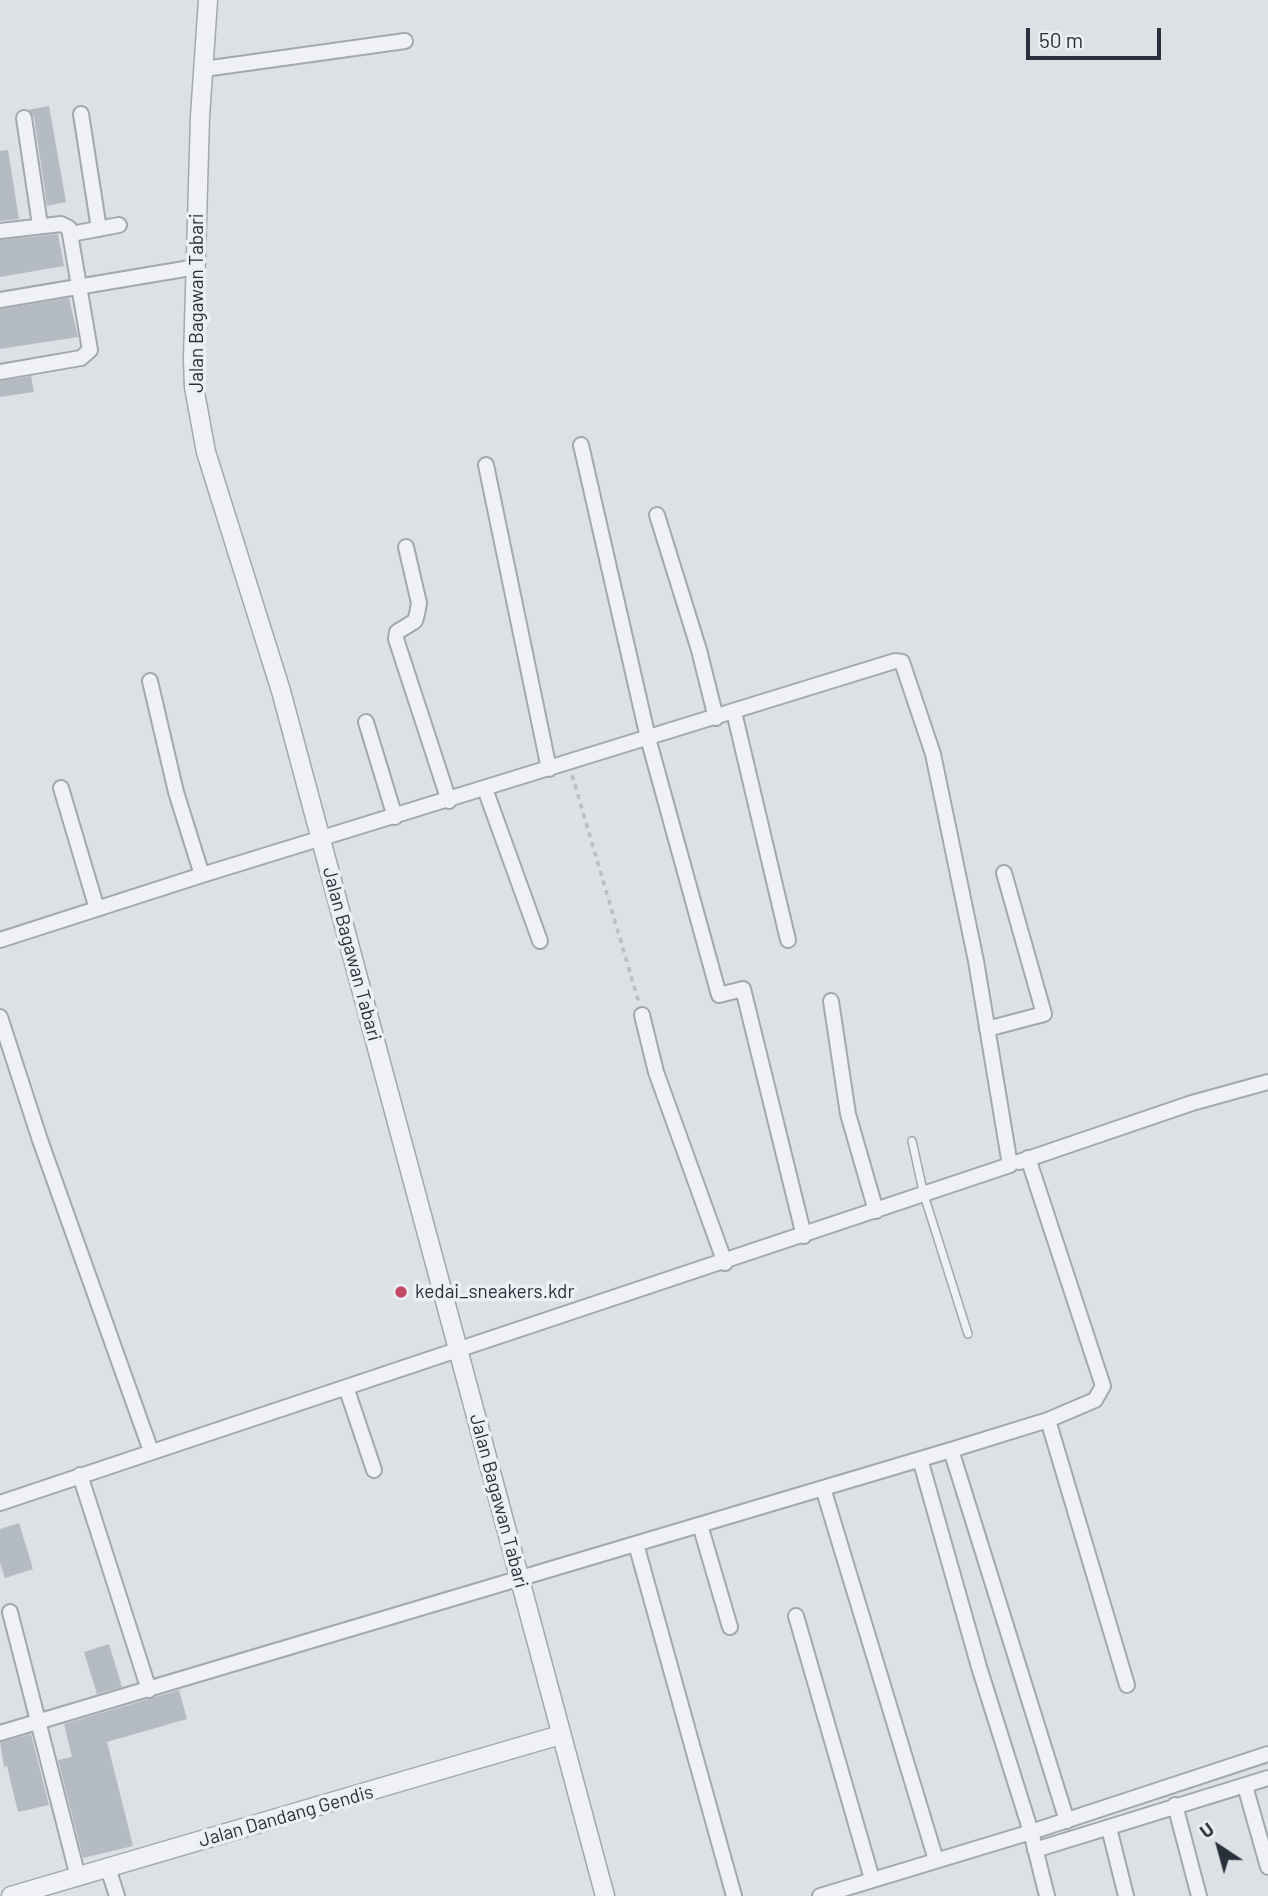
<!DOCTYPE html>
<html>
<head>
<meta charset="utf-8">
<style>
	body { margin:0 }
	#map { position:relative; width:1268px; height:1896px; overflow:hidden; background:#dde1e6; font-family:Barlow,sans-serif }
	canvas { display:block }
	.north { position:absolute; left:1184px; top:1812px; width:70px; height:70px; -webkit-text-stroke:5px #ecf0f3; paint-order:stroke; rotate:324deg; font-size:19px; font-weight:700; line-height:28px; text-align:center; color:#28303b }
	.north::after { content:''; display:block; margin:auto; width:24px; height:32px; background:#28303b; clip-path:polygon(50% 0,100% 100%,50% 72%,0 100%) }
	.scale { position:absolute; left:1026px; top:28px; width:135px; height:32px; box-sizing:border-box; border:4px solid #28303b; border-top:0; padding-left:9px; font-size:21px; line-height:24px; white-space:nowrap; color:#28303b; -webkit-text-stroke:5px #ecf0f3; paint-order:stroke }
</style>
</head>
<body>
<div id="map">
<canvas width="1268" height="1896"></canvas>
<div class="north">U</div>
<div class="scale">50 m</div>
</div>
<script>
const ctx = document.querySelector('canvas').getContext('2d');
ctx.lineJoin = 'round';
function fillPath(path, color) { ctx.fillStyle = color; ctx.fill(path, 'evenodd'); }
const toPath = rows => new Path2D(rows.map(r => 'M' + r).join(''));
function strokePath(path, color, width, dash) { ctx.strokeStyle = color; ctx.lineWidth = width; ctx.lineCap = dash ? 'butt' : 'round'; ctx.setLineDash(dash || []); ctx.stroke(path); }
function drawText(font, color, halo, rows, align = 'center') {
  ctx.font = font + ' Barlow,sans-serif'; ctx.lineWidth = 7; ctx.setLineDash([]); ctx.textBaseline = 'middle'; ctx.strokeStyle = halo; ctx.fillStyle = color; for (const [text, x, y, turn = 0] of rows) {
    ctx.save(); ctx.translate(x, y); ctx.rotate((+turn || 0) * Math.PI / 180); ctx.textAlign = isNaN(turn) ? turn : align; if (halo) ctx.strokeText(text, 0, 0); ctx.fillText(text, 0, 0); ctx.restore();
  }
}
fillPath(toPath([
	[49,106,66,202,47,206,34,117,28,110],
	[8,150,19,219,0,221,0,151],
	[58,234,64,266,0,277,0,240],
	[69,298,78,337,0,349,0,309],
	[31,376,34,392,0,397,0,381],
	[19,1523,33,1569,5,1578,0,1563,0,1529],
	[109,1644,122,1687,97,1694,84,1652],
	[179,1690,187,1719,107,1742,133,1846,83,1858,58,1760,72,1757,64,1724],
	[31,1734,49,1805,18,1812,7,1766,4,1767,0,1742]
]), '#b5bbc2');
const service = toPath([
	[912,1141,924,1195,968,1334]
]);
const minor = toPath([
	[204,69,405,41],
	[81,114,99,229],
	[24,118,40,225],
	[0,231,61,224,69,228,90,350,81,358,0,372],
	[71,234,119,225],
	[0,300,196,267],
	[581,445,648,738,719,995,743,989,804,1236],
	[486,465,549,769],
	[657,515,699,650,716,718],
	[406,547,419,603,417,614,415,621,397,632,396,639,449,801],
	[150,681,176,792,202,875],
	[734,712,788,940],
	[366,722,395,817],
	[61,788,97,909],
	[485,789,540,941],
	[0,940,202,875,895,661,902,662,933,754,976,961,1010,1165,0,1503],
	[831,1001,848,1114,876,1211],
	[642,1015,656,1072,725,1263],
	[0,1017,40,1140,151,1451],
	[987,1029,1044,1014,1004,873],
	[1019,1162,1192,1103,1268,1082],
	[346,1387,374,1470],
	[1048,1420,1127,1685],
	[951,1450,1067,1821],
	[920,1459,979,1667,1031,1832,1047,1896],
	[80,1475,149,1690],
	[823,1488,936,1860],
	[700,1525,730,1627],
	[636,1544,734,1896],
	[10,1612,78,1877],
	[796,1616,872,1879],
	[0,1733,951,1450,1048,1420,1095,1400,1103,1386,1028,1158],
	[1245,1786,1268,1867],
	[1175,1805,1199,1896],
	[1109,1828,1126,1896],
	[1035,1850,1268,1778],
	[108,1868,117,1896],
	[820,1896,1031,1832,1268,1754]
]);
const tertiary = toPath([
	[208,0,200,117,193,359,194,387,206,452,281,691,605,1896],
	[11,1896,560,1735]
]);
strokePath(service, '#a3a8af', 10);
strokePath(minor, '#a3a8af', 18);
strokePath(tertiary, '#a3a8af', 21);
strokePath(toPath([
	[572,775,639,1003]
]), '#bbbfc4', 3.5, [5, 5]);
strokePath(service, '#eff1f4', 7);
strokePath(minor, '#eff1f4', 14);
strokePath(tertiary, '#eff1f4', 18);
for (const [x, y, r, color] of [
	[401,1292,7,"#c34a66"]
]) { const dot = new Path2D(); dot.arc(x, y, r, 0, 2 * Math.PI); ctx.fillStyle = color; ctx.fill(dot); strokePath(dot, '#ecf0f3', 2.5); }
drawText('19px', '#28303b', '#ecf0f3', [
	["Jalan Bagawan Tabari",197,303,-90],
	["Jalan Bagawan Tabari",352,954,75],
	["Jalan Bagawan Tabari",499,1501,75],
	["Jalan Dandang Gendis",286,1816,-16]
]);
drawText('19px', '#28303b', '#ecf0f3', [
	["kedai_sneakers.kdr",415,1292]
], 'left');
</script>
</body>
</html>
